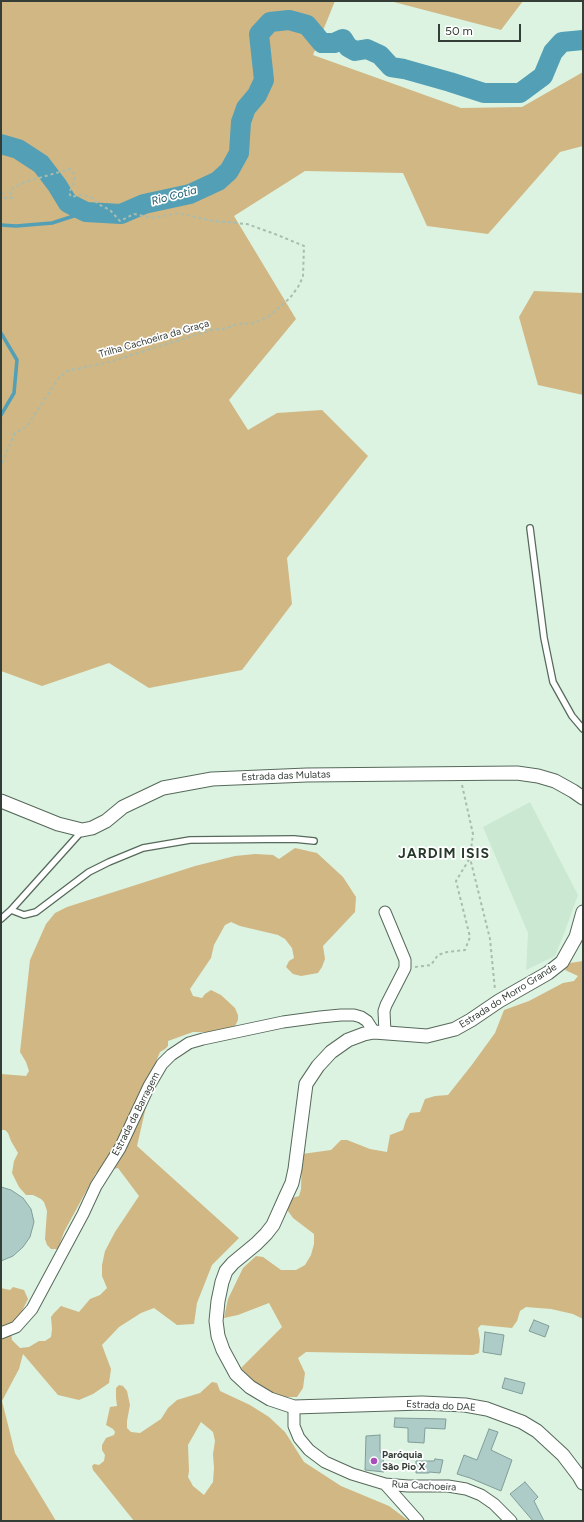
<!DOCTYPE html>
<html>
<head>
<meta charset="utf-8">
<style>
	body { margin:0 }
	#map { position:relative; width:584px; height:1522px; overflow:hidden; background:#dcf3e1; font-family:Figtree,sans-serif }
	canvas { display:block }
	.frame { position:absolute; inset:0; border:2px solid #343d36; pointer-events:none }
	.scale { position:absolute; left:438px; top:24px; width:83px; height:18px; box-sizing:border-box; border:2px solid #343d36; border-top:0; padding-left:5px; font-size:12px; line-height:14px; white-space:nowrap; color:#343d36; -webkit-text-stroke:3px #fff; paint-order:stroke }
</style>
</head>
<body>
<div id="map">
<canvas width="584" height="1522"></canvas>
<div class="frame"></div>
<div class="scale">50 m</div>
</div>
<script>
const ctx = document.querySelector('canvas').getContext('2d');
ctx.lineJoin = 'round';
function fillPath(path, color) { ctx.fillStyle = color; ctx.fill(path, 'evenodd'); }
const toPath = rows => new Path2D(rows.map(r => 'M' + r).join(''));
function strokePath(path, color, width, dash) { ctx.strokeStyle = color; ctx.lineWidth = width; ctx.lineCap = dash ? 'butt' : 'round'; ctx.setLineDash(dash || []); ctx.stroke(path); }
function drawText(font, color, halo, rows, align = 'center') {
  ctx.font = font + ' Figtree,sans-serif'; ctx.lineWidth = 3.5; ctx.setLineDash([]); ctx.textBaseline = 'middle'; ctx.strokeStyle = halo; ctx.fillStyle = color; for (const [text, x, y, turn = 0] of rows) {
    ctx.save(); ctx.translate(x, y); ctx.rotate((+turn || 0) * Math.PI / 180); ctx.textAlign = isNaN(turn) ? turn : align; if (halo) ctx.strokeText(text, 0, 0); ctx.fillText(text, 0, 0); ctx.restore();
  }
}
fillPath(toPath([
	[530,802,578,895,565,931,555,956,526,970,528,933,483,827]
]), '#cbe8d2');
fillPath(toPath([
	[1,1,335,1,313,55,461,108,522,107,583,72,583,146,560,152,488,234,427,226,403,173,305,171,234,216,296,319,229,400,248,430,277,413,322,410,368,456,287,558,292,604,242,670,149,688,109,663,42,686,1,671],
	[390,1,523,1,501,30],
	[534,291,583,293,583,395,538,385,519,317],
	[295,848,317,853,343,877,356,897,355,912,323,946,325,959,322,967,318,973,301,976,293,974,286,967,289,961,294,958,292,948,285,939,278,935,240,926,231,922,225,925,214,945,211,958,190,989,193,996,202,998,205,994,211,990,221,995,235,1008,238,1015,238,1020,234,1028,216,1032,193,1032,168,1041,168,1046,165,1049,160,1052,153,1069,153,1076,137,1146,239,1238,212,1265,197,1303,194,1324,177,1325,154,1308,141,1313,119,1327,102,1345,111,1369,109,1383,93,1394,79,1400,58,1395,23,1354,19,1369,2,1401,15,1453,56,1521,1,1521,1,1288,10,1290,13,1287,24,1290,28,1299,20,1315,10,1326,12,1340,20,1348,29,1347,39,1341,45,1341,51,1337,52,1329,51,1317,54,1313,61,1306,79,1312,90,1299,100,1295,107,1288,102,1276,102,1265,105,1251,115,1232,139,1196,118,1168,96,1173,64,1232,58,1249,51,1249,47,1245,45,1239,47,1211,44,1202,41,1199,33,1195,26,1195,19,1187,12,1173,14,1161,18,1153,11,1141,8,1133,5,1130,1,1130,1,1074,26,1076,29,1071,26,1062,20,1052,30,960,46,924,55,913,67,907,195,866,235,856,255,854,273,855,279,859],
	[583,961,583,1319,573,1314,551,1309,526,1307,520,1311,517,1321,512,1328,481,1325,478,1328,480,1341,479,1353,473,1355,306,1352,298,1358,305,1373,303,1388,297,1397,276,1397,258,1388,241,1368,282,1327,269,1303,238,1315,224,1318,228,1299,243,1268,256,1256,263,1257,281,1270,296,1270,305,1265,311,1255,314,1244,314,1234,293,1218,288,1211,287,1203,292,1198,299,1196,301,1189,302,1154,331,1150,341,1140,347,1140,370,1149,387,1152,390,1135,403,1130,406,1120,410,1113,420,1112,425,1099,435,1096,448,1095,471,1066,495,1033,504,1010,529,1001,563,983,574,981,578,976,565,970,570,963],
	[212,1382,217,1383,220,1391,250,1405,269,1417,285,1432,304,1462,341,1486,389,1506,409,1521,134,1521,93,1470,92,1466,94,1464,99,1465,104,1461,105,1455,102,1450,102,1445,106,1438,114,1435,115,1432,113,1429,106,1425,110,1407,117,1406,116,1398,116,1388,119,1385,123,1386,127,1391,130,1405,127,1421,127,1428,131,1432,140,1433,161,1419,168,1408,177,1400,200,1393],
	[201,1422,213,1432,215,1441,213,1454,214,1468,213,1482,204,1495,193,1486,188,1477,189,1471,188,1445]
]), '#d1b783');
strokePath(toPath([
	[1,225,16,226,52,223,86,212],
	[1,333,17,360,14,393,1,415]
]), '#529fb6', 3.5);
strokePath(toPath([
	[1,144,18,149,41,164,57,185,68,203,86,212,121,214,144,204,190,194,218,181,229,171,239,153,241,122,246,108,257,95,264,80,259,34,270,22,289,20,307,25,322,43,334,43,343,39,348,47,355,51,367,49,380,55,391,67,404,69,450,82,484,93,520,93,543,76,553,52,562,42,583,40]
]), '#529fb6', 20);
const building = toPath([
	[1,1187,11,1190,23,1198,31,1209,34,1222,30,1237,23,1247,13,1256,1,1261,1,1187],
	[534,1320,549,1326,545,1337,529,1331,534,1320],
	[485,1332,504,1335,501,1355,483,1352,485,1332],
	[505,1378,525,1383,522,1394,502,1388,505,1378],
	[395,1418,446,1419,445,1429,425,1428,424,1443,408,1442,408,1428,394,1427,395,1418],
	[489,1429,498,1432,491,1450,512,1460,501,1491,470,1478,457,1474,464,1455,477,1460,489,1429],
	[380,1435,380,1452,383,1452,384,1472,365,1470,366,1436,380,1435],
	[435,1459,443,1460,440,1473,429,1472,429,1473,416,1473,416,1461,434,1461,435,1459],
	[525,1482,538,1497,534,1501,544,1521,533,1521,510,1494,525,1482]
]);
fillPath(building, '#adccc7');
strokePath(building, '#809d99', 1);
const service = toPath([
	[530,528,544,638,553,682,572,716,583,729],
	[11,910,24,915,36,912,89,872,109,862,143,848,190,840,294,839,314,841],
	[1,919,11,910,82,831]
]);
const minor = toPath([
	[385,912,405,960,405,968,386,1005,384,1011,385,1033],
	[1,1333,16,1327,32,1309,83,1214,96,1186,120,1148,149,1086,162,1064,171,1055,189,1043,203,1039,283,1022,320,1017,341,1015,354,1015,361,1017,367,1021,374,1032],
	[294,1407,294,1426,299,1438,309,1450,325,1462,352,1474,385,1484,408,1486,448,1486,466,1489,481,1495,494,1504,511,1521],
	[385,1484,418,1521]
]);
const tertiary = toPath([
	[1,801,58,824,82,830,92,828,106,821,123,807,163,788,212,779,307,775,517,773,538,776,555,781,573,791,583,798],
	[583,912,576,937,562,962,548,973,499,1001,471,1020,455,1029,427,1036,374,1032,364,1034,348,1040,331,1052,318,1066,306,1084,295,1169,292,1183,286,1196,273,1225,266,1234,256,1244,233,1263,226,1271,222,1282,218,1301,216,1321,218,1336,223,1350,236,1374,250,1387,270,1399,294,1407,422,1403,465,1405,487,1409,522,1422,537,1431,563,1455,579,1476,583,1483]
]);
strokePath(service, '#56695a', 8);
strokePath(minor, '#56695a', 13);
strokePath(tertiary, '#56695a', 15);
strokePath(toPath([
	[1,192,5,198,12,198,10,190,25,182,70,169,75,175,73,186,69,192,71,197,82,195,91,197,98,204,110,210,120,221,134,214,154,218,178,213,213,221,247,224,275,234,304,246,303,277,298,287,290,298,269,316,255,323,238,324,223,329,211,330,113,361,67,371,58,379,26,427,15,433,1,465],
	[462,785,473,834,470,858,490,939,495,990],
	[415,967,431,965,438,955,447,952,465,950,470,937,456,881,470,858]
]), '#a9bcad', 2, [3, 3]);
strokePath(service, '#fff', 5.5);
strokePath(minor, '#fff', 11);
strokePath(tertiary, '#fff', 13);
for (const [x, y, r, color] of [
	[374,1461,4,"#a84db9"]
]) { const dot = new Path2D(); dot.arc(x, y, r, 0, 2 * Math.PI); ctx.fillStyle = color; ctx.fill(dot); strokePath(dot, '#fff', 1.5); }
drawText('10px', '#343d36', '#fff', [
	["Trilha Cachoeira da Graça",154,339,-16],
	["Estrada das Mulatas",286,776,-2],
	["Estrada do Morro Grande",508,996,-32],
	["Estrada da Barragem",136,1114,-63],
	["Estrada do DAE",441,1406,3],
	["Rua Cachoeira",424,1486,3]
]);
drawText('bold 10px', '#343d36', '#fff', [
	["Paróquia",382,1455],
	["São Pio X",382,1467]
], 'left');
drawText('italic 11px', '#155667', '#fff', [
	["Rio Cotia",174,196,-15]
]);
ctx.letterSpacing = '1px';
drawText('bold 14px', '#283a2c', '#fff', [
	["JARDIM ISIS",444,854]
]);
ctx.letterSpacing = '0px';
</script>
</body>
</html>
